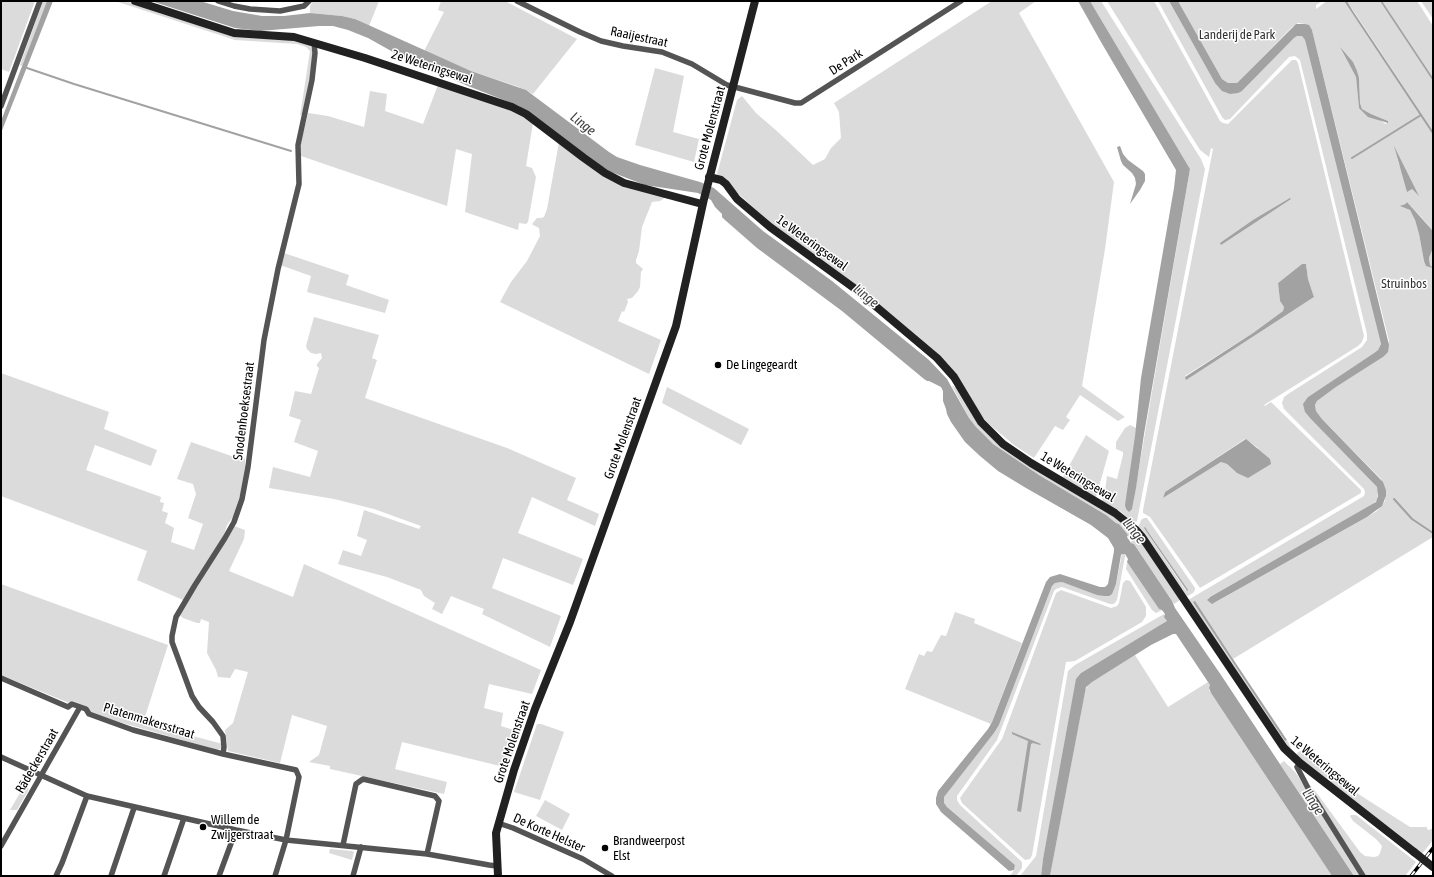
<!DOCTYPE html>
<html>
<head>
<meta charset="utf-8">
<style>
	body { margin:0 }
	#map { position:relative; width:1434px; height:877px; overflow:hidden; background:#fff; font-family:"Asap Condensed",sans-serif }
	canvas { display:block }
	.frame { position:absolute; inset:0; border:2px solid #000; pointer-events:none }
</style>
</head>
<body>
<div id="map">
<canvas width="1434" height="877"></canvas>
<div class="frame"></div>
</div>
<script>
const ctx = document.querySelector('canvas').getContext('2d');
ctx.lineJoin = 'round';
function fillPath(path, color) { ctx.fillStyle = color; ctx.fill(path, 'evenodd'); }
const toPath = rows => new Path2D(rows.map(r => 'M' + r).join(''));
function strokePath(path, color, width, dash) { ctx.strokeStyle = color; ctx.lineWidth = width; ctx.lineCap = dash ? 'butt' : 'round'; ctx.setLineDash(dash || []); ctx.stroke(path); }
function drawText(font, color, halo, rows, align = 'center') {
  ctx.font = font + ' "Asap Condensed",sans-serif'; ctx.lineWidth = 3; ctx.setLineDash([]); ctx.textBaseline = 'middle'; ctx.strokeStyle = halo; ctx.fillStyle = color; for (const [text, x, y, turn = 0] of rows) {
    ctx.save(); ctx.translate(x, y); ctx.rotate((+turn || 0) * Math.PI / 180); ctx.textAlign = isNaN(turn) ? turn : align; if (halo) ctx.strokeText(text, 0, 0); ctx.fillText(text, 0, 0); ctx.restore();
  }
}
fillPath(toPath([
	[1,1,35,1,9,72,1,69],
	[43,1,47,1,22,66,20,65],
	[115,1,126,1,185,20,283,38,310,46,313,51,311,74,302,114,300,116,310,51,306,47,297,44,235,40],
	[313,1,379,1,369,26,355,19,342,16,310,13,310,6],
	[441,1,505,1,577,39,533,94,519,87,471,71,424,51,444,12,438,10],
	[992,1,1036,1,1019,13,1114,182,1105,249,1082,386,1125,417,1118,421,1080,395,1066,417,1070,420,1063,430,1055,426,1034,458,1014,445,989,424,977,411,948,364,779,231,717,174,737,100,742,96,756,113,778,132,813,165,825,159,831,148,841,138,839,112,834,103],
	[1090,1,1101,1,1201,159,1205,169,1137,521,1134,524,1120,511,1102,501,1105,491,1107,476,1117,479,1123,455,1123,452,1116,449,1116,442,1125,428,1130,425,1136,428,1132,509,1190,169],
	[1107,1,1154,1,1220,121,1223,123,1228,124,1292,60,1296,60,1298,63,1364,336,1362,342,1358,346,1264,405,1265,406,1271,402,1361,490,1361,493,1200,588,1150,517,1143,513,1143,510,1213,149,1211,148,1209,157,1200,150],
	[1302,264,1306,264,1308,279,1314,297,1186,379,1185,376,1253,333,1283,311,1284,307,1280,301,1278,283],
	[1245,439,1258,448,1237,473,1227,464,1221,462,1163,498,1165,492],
	[1158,1,1169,1,1215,83,1242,91,1294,38,1297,36,1302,36,1305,40,1381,344,1378,350,1374,353,1308,397,1305,412,1377,487,1378,491,1377,500,1372,505,1208,598,1214,603,1367,517,1377,511,1385,501,1386,490,1381,479,1322,419,1316,411,1315,405,1317,401,1336,387,1383,357,1389,341,1312,30,1305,24,1298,23,1292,27,1237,83,1228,83,1222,79,1178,1,1322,1,1316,5,1316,9,1327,1,1344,1,1433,135,1433,231,1422,218,1407,202,1401,206,1410,210,1415,220,1419,234,1424,261,1432,267,1430,265,1429,258,1433,248,1433,537,1233,659,1195,601,1285,741,1287,740,1291,748,1287,747,1188,600,1364,496,1365,492,1364,489,1284,409,1282,403,1284,397,1288,394,1362,347,1367,340,1367,334,1300,60,1295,56,1289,57,1230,119,1225,120,1222,117],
	[1341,49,1359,78,1360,103,1362,109,1371,114,1388,121,1386,124,1359,108,1356,77],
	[1395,149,1418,195,1412,189,1399,165],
	[1347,1,1417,1,1433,26,1433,131],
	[1421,1,1433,1,1433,19],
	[655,68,684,76,673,132,699,139,694,162,635,145],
	[438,85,502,106,520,114,533,123,526,166,532,168,536,177,528,222,526,224,519,223,518,230,465,212,472,154,456,149,447,206,301,156,301,143,308,113,328,116,364,127,370,91,387,94,385,111,423,124],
	[559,142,602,174,666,197,660,201,652,202,642,227,639,251,636,260,636,263,643,269,641,272,640,287,638,291,632,298,627,299,628,302,624,312,622,311,618,321,661,340,649,374,500,302,511,282,527,261,540,236,539,228,535,226,532,224,537,218,541,218,544,217,547,209],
	[284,253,349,275,346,285,389,300,385,313,307,292,311,276,280,265],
	[314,317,379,335,372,358,377,360,365,398,507,448,576,478,567,500,599,514,595,526,532,497,518,533,583,559,573,585,503,558,492,588,561,616,550,647,482,614,484,609,451,596,442,614,432,609,435,603,424,596,421,590,387,577,338,564,343,550,361,556,367,540,357,536,364,510,419,529,421,526,374,509,334,499,269,488,273,467,310,477,318,451,294,442,301,420,289,416,295,391,311,394,319,368,317,366,317,364,322,358,321,353,316,354,311,353,307,349,306,346],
	[1,373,109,412,104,429,157,450,151,466,95,445,86,470,161,497,160,502,164,503,162,511,168,513,165,523,174,528,171,542,194,550,203,524,188,518,196,494,193,484,177,479,191,442,240,459,243,460,245,458,245,469,241,492,233,517,227,525,223,538,183,600,137,580,147,551,1,496],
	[952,386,953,386,958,389,984,430,1102,508,1131,529,1128,539,1128,535,1119,524,1116,523,1106,515,1039,475,993,444,982,435,969,418],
	[667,387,749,429,741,445,662,403],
	[1086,435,1109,451,1096,497,1063,477],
	[1144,518,1147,518,1195,588,1195,590,1193,593,1186,597,1138,528,1141,520],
	[1144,528,1145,528,1149,532,1187,590,1186,591],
	[234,526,245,530,244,539,229,571,293,597,304,564,541,670,532,694,489,684,484,708,503,713,501,726,520,732,508,768,402,742,395,769,447,782,444,794,330,769,330,766,309,762,319,755,327,726,292,715,280,763,228,751,225,730,233,723,248,672,235,669,230,678,218,677,216,670,207,653,209,622,201,619,200,623,197,623,183,618,180,615],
	[1135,533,1180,600,1174,604,1134,544,1131,543,1132,535],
	[1122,554,1125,554,1125,556,1117,600,1114,604,1110,604,1062,587,1056,589,1054,591,997,740,957,796,957,800,960,805,1022,862,1022,868,1016,876,1010,876,1014,870,1015,865,947,807,944,804,943,799,945,795,994,733,999,725,1052,586,1055,583,1062,582,1104,596,1114,588,1116,584],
	[1127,562,1159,609,1162,610,1156,613,1152,610,1126,569],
	[1126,580,1130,581,1146,607,1146,616,1142,622,1075,661,1066,662,1032,855,1030,859,1025,860,962,803,960,798,1002,739,1056,593,1061,590,1111,608,1117,606,1119,603,1123,583],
	[1,584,168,645,143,723,223,744,222,748,217,750,116,721,90,712,88,707,73,701,69,703,1,675],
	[955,612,975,619,974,623,1022,643,991,724,905,689,919,654,924,656,927,651,932,652,941,635,946,636],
	[1164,614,1167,621,1165,623,1081,673,1043,859,1041,876,1020,876,1036,856,1068,671,1075,665],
	[1135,655,1168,707,1208,682,1210,685,1209,690,1211,693,1332,876,1050,876,1085,691,1088,684],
	[537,724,541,724,564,732,540,800,514,792],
	[1300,751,1305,752,1318,766,1338,781,1410,827,1427,827,1427,829,1429,830,1433,828,1433,840,1422,854,1297,756,1297,753],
	[1284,761,1295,772,1316,803,1360,876,1354,876,1280,764],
	[1309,785,1316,792,1360,852,1365,856,1374,857,1378,856,1380,853,1382,846,1376,839,1353,821,1350,816,1351,815,1356,815,1416,862,1405,876,1365,876],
	[24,786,29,789,17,810,10,810],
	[545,800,570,814,562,830,536,816],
	[330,849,352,851,354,852,352,860,329,853]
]), '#dbdbdb');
fillPath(toPath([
	[47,1,53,1,1,133,1,121],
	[151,1,200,1,233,11,262,16,284,16,310,13,342,16,355,19,471,71,526,90,609,152,617,157,640,165,700,182,714,188,763,231,832,281,929,360,947,379,969,418,976,427,993,444,1039,475,1106,515,1116,523,1119,524,1128,535,1127,537,1131,543,1134,544,1172,601,1175,608,1221,675,1354,876,1332,876,1211,693,1209,688,1210,685,1176,634,1173,634,1151,645,1092,682,1086,687,1050,876,1041,876,1043,859,1076,679,1081,673,1167,621,1164,617,1165,614,1162,610,1159,609,1127,562,1128,559,1125,554,1122,554,1121,555,1116,584,1112,594,1109,596,1104,596,1097,595,1062,582,1055,583,1052,586,999,725,994,733,944,797,944,803,947,807,1015,865,1014,870,1009,871,941,812,936,804,936,798,938,791,988,729,992,722,1046,582,1050,577,1060,574,1100,587,1105,587,1108,584,1114,551,1114,548,1108,538,1091,525,1026,488,998,471,980,456,965,442,951,422,947,414,946,409,943,401,943,391,941,387,929,381,927,381,924,379,842,311,757,248,725,220,722,217,722,214,715,207,711,200,698,193,645,185,611,172,598,164,519,106,468,86,402,57,368,38,348,30,333,26,319,26,260,31,235,28],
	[1078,1,1090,1,1190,169,1144,434,1136,488,1132,509,1129,512,1126,509,1125,505,1135,436,1141,378,1174,188,1176,170,1101,42],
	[1169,1,1178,1,1222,79,1228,83,1237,83,1296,24,1305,24,1309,25,1312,30,1389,345,1388,352,1383,357,1336,387,1317,401,1315,405,1316,411,1322,419,1383,482,1386,490,1386,496,1382,506,1367,517,1212,604,1207,600,1210,597,1376,502,1378,496,1377,487,1311,419,1305,412,1303,404,1308,397,1374,353,1378,350,1381,344,1305,40,1302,36,1297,36,1294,38,1242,91,1238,93,1230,94,1222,91,1215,83],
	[1344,1,1347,1,1353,11,1433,131,1433,135],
	[1380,1,1382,1,1433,78,1433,81],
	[1340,47,1353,62,1357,71,1359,78,1360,103,1362,109,1371,114,1388,121,1388,123,1368,117,1359,108,1356,77],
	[1120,146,1123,154,1128,160,1143,171,1145,174,1145,181,1140,190,1130,204,1136,184,1135,178,1132,173,1123,165,1121,161,1117,147],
	[1394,146,1419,196,1412,189,1407,192],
	[1290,198,1291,199,1221,245,1220,243,1253,220],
	[1407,202,1433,231,1433,248,1429,258,1430,265,1433,268,1426,266,1424,261,1419,234,1415,220,1410,210,1400,206,1405,204],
	[1302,264,1306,264,1308,279,1314,297,1186,380,1185,377,1253,333,1283,311,1284,307,1280,301,1278,283],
	[1246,439,1270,459,1271,464,1248,478,1237,473,1227,464,1221,462,1163,498,1165,492],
	[1145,527,1188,590,1187,591,1144,528],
	[1195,601,1233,659,1287,740,1285,741,1193,602],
	[1012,732,1041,744,1040,745,1033,743,1031,744,1021,812,1017,811,1028,741,1012,734]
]), '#a2a2a2');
strokePath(toPath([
	[27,68,74,84,291,151],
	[1352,158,1421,115],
	[1394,499,1412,519,1433,533]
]), '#a2a2a2', 2);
strokePath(toPath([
	[218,1,234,6,250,9,280,11,304,6,309,1],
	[517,1,580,32,601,41,623,46,662,52,692,64,727,85,795,103,801,103,961,1],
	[1,106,40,1],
	[1,678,68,707,72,704,86,709,89,714,133,730,223,754,296,770,299,777,286,840,275,876],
	[223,754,224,747,223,736,213,722,199,707,192,696,172,642,172,636,176,617,195,585,225,538,234,522,242,499,248,467,264,340,278,269,299,184,298,145,312,80,315,53,314,43],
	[1,757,87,796,236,830,286,840,427,854,489,865,497,866],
	[1300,763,1297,767,1308,788,1363,876],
	[498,823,513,828,583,859,612,876],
	[343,845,356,784,363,779,435,796,439,801,427,854],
	[1,846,80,707],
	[56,876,62,863,87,796],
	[111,876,134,808],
	[164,876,184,818],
	[219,876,236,830],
	[353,876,361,847]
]), '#545454', 5.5);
strokePath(toPath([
	[135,1,234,33,294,37,365,58,512,107,526,114,584,158,605,173,624,183,702,204],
	[709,177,721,180,726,184,737,199,770,227,854,288,937,358,954,377,981,422,1003,444,1031,463,1115,513,1135,529,1142,537,1284,748,1300,763,1414,852],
	[498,876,496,833,514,770,535,709,570,622,676,326,704,199,755,1]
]), '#212121', 8);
const rail = toPath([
	[1411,876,1433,848]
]);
strokePath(rail, '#000', 3.5);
strokePath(rail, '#fff', 2, [6]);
strokePath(toPath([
	[1414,852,1433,867]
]), '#212121', 8);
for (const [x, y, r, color] of [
	[718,365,4,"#000"],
	[203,827,4,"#000"],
	[605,848,4,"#000"]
]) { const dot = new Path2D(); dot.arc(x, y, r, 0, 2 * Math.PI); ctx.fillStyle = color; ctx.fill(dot); strokePath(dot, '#fff', 1.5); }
drawText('13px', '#323232', '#fff', [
	["Landerij de Park",1237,35],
	["Struinbos",1404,284]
]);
drawText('13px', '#000', '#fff', [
	["Raaijestraat",639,37,12],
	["De Park",846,62,-33],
	["2e Weteringsewal",432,67,18],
	["Grote Molenstraat",710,128,-75],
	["1e Weteringsewal",812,243,36],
	["Snodenhoeksestraat",244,411,-83],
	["Grote Molenstraat",623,438,-70],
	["1e Weteringsewal",1078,477,31],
	["Platenmakersstraat",149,721,17],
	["Grote Molenstraat",512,742,-71],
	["Rädeckerstraat",37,761,-60],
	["1e Weteringsewal",1325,766,40],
	["De Korte Helster",549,833,24]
]);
drawText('13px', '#000', '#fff', [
	["De Lingegeardt",726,365],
	["Willem de",211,820],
	["Zwijgerstraat",211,835],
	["Brandweerpost",613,841],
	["Elst",613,856]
], 'left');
drawText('italic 14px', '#434343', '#fff', [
	["Linge",583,124,38],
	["Linge",866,296,39],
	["Linge",1134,531,52],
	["Linge",1313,802,57]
]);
</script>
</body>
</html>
